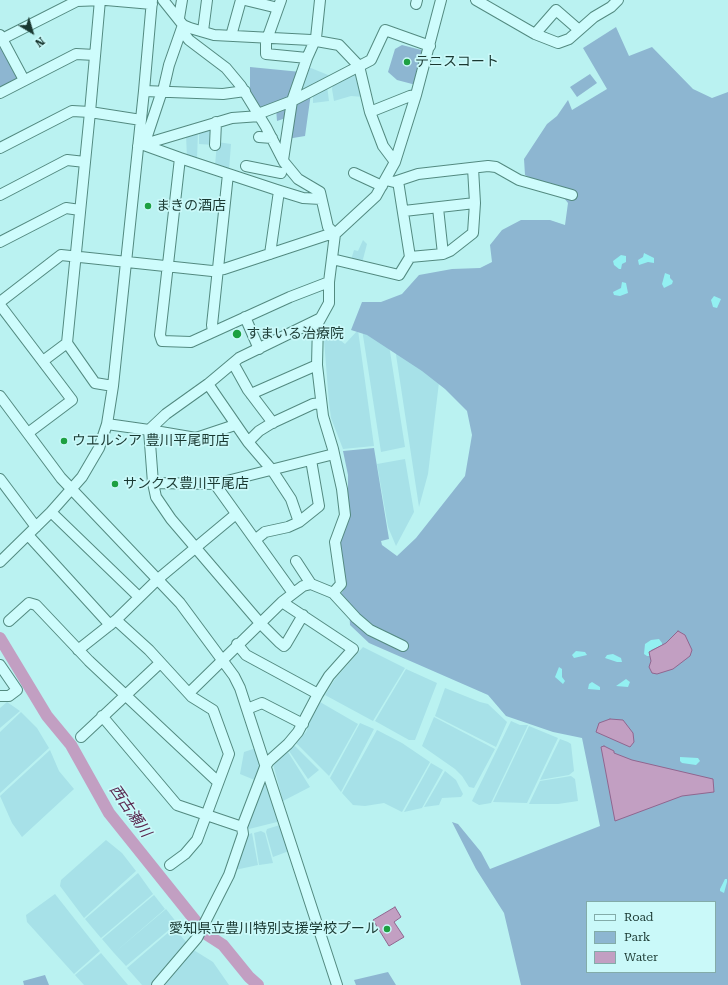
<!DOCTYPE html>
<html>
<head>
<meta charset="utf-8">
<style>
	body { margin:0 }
	#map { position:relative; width:728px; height:985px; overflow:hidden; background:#baf2f1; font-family:"Roboto Serif",serif }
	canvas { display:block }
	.legend { position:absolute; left:586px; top:901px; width:130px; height:72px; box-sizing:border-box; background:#caf9f9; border:1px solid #83aca9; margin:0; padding:5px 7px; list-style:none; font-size:12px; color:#193831 }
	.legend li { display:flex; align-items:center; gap:8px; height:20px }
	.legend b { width:20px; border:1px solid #83aca9 }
	.north { position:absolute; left:12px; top:12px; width:40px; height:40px; -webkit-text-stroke:3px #caf9f9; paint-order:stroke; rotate:142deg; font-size:11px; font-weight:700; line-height:16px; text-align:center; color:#193831 }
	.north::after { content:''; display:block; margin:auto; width:14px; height:18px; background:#193831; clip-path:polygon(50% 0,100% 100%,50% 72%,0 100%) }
</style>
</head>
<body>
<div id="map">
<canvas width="728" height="985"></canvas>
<ul class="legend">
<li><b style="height:5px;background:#cefcfc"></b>Road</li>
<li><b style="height:11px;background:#8db6d1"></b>Park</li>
<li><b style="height:11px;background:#c29fc2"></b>Water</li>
</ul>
<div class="north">N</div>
</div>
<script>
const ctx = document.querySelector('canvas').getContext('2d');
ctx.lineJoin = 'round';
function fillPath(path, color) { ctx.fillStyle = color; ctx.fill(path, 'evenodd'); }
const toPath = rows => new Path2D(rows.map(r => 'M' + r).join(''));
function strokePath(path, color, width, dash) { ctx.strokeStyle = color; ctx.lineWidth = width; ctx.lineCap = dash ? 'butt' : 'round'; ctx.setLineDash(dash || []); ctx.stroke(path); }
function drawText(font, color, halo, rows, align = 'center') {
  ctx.font = font + ' "Roboto Serif","Noto Sans JP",serif'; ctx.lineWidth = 3.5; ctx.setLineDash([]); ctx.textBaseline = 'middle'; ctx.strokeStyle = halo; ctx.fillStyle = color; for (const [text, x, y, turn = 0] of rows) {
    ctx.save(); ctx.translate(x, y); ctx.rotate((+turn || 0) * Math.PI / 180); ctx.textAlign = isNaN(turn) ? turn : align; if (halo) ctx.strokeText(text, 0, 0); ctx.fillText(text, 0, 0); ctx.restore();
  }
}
fillPath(toPath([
	[306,66,333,77,294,98],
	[356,73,364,97,351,96,334,101,332,89,333,84],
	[327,86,329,101,313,103,313,92],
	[215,126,214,145,199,144,199,130],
	[198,130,197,160,187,158,186,135],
	[217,142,231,144,229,170,215,166],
	[363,240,367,244,362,263,351,260,354,250,358,251],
	[323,327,345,344,358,330,374,446,343,449,331,418,329,403],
	[362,329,389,345,405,447,381,452],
	[395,348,440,374,428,474,419,507],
	[405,459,414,512,396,546,388,527,377,464],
	[363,647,405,668,373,721,325,695,335,679],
	[406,669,437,683,415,740,409,740,375,721],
	[445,688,480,702,488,704,507,722,496,747,435,716],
	[7,702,20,711,0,728,0,708],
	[320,702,358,724,329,776,296,743,306,732,315,709],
	[21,712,37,728,49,748,0,793,0,732],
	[434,717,495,749,474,788,469,787,462,776,455,769,422,746],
	[511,721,520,725,528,725,491,803,479,805,472,801],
	[360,723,374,729,341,792,330,778],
	[529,726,558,738,527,803,493,802],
	[377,730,402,743,430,762,402,812,384,803,365,806,353,805,342,793],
	[560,739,568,742,571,744,574,771,569,775,540,780],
	[294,745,319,770,308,779,289,751],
	[256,748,262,764,257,781,240,774,244,752],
	[50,750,59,771,74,789,22,837,12,823,0,796],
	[288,752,310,787,283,801,273,764],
	[431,763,443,770,422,808,404,812],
	[445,771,456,780,463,794,461,797,442,798,439,805,424,807],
	[571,776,575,779,578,801,558,804,529,804,540,781],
	[265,781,267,781,279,818,277,822,249,829,247,827],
	[280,825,289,851,273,857,266,832,267,829],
	[261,831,265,833,273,863,259,865,254,833],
	[252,833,258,865,235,870,245,836],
	[106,840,122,853,136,871,84,918,60,886,61,880],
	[138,873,153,894,101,938,85,919],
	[55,894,100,951,74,974,27,922,26,915],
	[154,895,165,909,114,953,102,939],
	[166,909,177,923,126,966,114,953],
	[177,925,181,936,187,943,154,985,142,985,127,968],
	[192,949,213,962,229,985,165,985],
	[101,953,128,985,84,985,75,975]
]), '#a7e1e8');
fillPath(toPath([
	[616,27,629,56,652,47,693,89,712,98,728,92,728,985,521,985,504,913,476,869,452,822,458,824,481,852,490,869,600,826,582,738,553,732,506,716,488,695,369,643,350,625,349,605,341,594,346,586,338,544,348,520,348,475,343,451,374,448,389,539,381,541,382,545,397,556,416,538,465,476,472,435,467,411,445,389,422,371,367,335,351,330,362,302,381,302,402,294,419,275,452,269,480,268,492,262,490,245,502,230,521,220,550,220,565,225,568,203,560,193,525,175,524,159,547,124,557,116,568,100,572,110,607,89,583,48],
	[587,902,715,902,715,972,587,972],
	[0,45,19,81,0,94],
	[402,45,425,51,416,85,397,80,388,72,395,49],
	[250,67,301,72,291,99,260,111,250,96],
	[590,74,597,83,577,97,570,87],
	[311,93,305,136,287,139,294,101],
	[291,103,289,117,277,121,276,108],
	[388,972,396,985,356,985,354,980],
	[45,975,49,985,24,985,23,981]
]), '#8db6d1');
fillPath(toPath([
	[644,253,654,258,654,263,648,262,639,265,638,260,643,257],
	[621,255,626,256,626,262,622,264,621,269,619,269,614,265,613,261],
	[665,273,670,275,670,278,673,281,672,284,664,288,662,284],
	[622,282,626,283,628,293,620,296,614,295,613,292,621,288],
	[714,296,721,299,717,308,713,307,711,300],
	[659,639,662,643,662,645,651,650,650,656,647,656,644,654,645,644,651,640],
	[576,651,585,652,587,655,574,658,572,655],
	[613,654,621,658,622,662,617,662,605,658,607,655],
	[559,667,562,669,562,677,565,681,563,684,555,677],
	[626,679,630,682,628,687,616,686],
	[592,682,600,687,600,690,588,689,589,684],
	[680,757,698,758,700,761,696,765,682,763,680,761],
	[725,879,727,879,727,882,724,893,720,891,720,889]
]), '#93f0f2');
const water = toPath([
	[678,631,685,635,692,650,690,656,673,669,657,674,652,673,649,667,651,661,649,652,666,643,678,631],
	[610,719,623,720,633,733,634,742,630,747,596,732,599,723,610,719],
	[604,746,614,751,614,753,632,760,713,779,714,792,682,796,615,821,601,747,604,746],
	[395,907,401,917,394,922,404,937,389,946,373,920,395,907]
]);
fillPath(water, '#c29fc2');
strokePath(water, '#90668f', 1);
strokePath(toPath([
	[0,638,47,716,71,745,109,813,206,934,223,945,249,977,258,985]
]), '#c29fc2', 12);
const minor = toPath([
	[100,0,90,112,141,120],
	[106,0,152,4],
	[163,0,183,25,190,28,214,35,311,40,339,45,359,66,370,112,410,96,416,95],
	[245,0,278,8],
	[281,0,266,42,266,54,307,58,316,38,320,0],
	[476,0,535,34,558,43,569,39,594,17,611,7,618,0],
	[416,4,417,0],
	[179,18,182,0],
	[182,31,189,40,226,68,241,86,266,127,284,162,298,179,320,192,328,227,335,234],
	[203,31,207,0],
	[535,34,556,10,579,30],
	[0,35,24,80],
	[231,36,241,0],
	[2,39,77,1,104,0],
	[144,91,223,94,245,91],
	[162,91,144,145,180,158],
	[163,91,169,65,183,25],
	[0,93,76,54,95,55],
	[370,112,383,146,395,162],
	[258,114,292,101,371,60,385,30,430,46],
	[259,137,272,138],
	[215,145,216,122],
	[138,146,232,118,260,116],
	[0,148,72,111,90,112,67,343,95,383,113,386],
	[283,160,292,101,307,58],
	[246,166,281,173],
	[354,173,382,186],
	[386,180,394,182,418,174,488,166,496,167,519,180,572,195],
	[398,181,410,257],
	[0,195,67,160,85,162],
	[321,199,303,198,277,190,180,158,160,335,162,341,191,342,290,297,329,282],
	[438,208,443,254],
	[404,211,475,203],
	[0,242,66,208,80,210],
	[270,254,279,191],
	[332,259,399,275,410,257,443,254,450,251,473,233,475,203,473,168],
	[0,302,61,255,212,271,224,269,327,235,335,234,376,196,395,162,416,95,441,0],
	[0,305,72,400,28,433],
	[245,317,259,349],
	[213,332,212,325,228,174],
	[43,361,67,343],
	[233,363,248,390,273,423],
	[208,384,248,442,272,470,291,499,299,522],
	[251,394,317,365],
	[0,396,61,478,180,603,234,676,240,688,337,985],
	[107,424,149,430,166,414,208,384,239,358,319,319],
	[235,425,196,438,149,430,153,483,156,497,171,519,260,623,279,642,284,646,286,644,303,615],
	[248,442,259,431,272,423,313,404,321,403],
	[0,479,36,527],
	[153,483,215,484,334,454],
	[215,484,293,593],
	[51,512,139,597],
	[28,535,110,625],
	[255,540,265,532,288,527,299,522,319,506,311,460],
	[296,561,311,584],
	[0,562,51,512,82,477,99,448,107,424,113,386,144,91,152,0],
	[333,593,341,584,335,542,345,515,342,489,333,449,323,416,317,365,318,323,329,303,329,282,335,234],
	[282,602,353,649,329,676,318,694],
	[116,620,149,650,192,697,213,710,229,754,197,840,185,854,170,865],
	[9,621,29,603,36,605,89,661,218,782],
	[78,650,116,620,158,579,236,514],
	[0,665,17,690,9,696,0,696],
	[189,693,282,602,303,586,311,584,333,593,356,618,370,630,403,646],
	[247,709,262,703,303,724],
	[102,716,177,805,242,827],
	[81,737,160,663],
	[157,985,197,938,229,875,243,834,242,827,265,767,269,761,288,744,298,732,318,694,246,655,237,644]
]);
strokePath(minor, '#538a80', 12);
strokePath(minor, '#cefcfc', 10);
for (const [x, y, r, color] of [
	[407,62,4,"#1da041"],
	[148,206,4,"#1da041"],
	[237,334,5,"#1da041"],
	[64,441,4,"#1da041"],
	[115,484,4,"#1da041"],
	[387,929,4,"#1da041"]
]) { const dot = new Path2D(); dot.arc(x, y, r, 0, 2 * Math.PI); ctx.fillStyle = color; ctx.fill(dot); strokePath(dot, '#caf9f9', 1.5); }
drawText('14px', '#193831', '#caf9f9', [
	["テニスコート",415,62],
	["まきの酒店",156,206],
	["すまいる治療院",246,334],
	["ウエルシア 豊川平尾町店",72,441],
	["サンクス豊川平尾店",123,484],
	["愛知県立豊川特別支援学校プール",379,929,"right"]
], 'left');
drawText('italic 15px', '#59274e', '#caf9f9', [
	["西古瀬川",130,811,55]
]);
</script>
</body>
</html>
